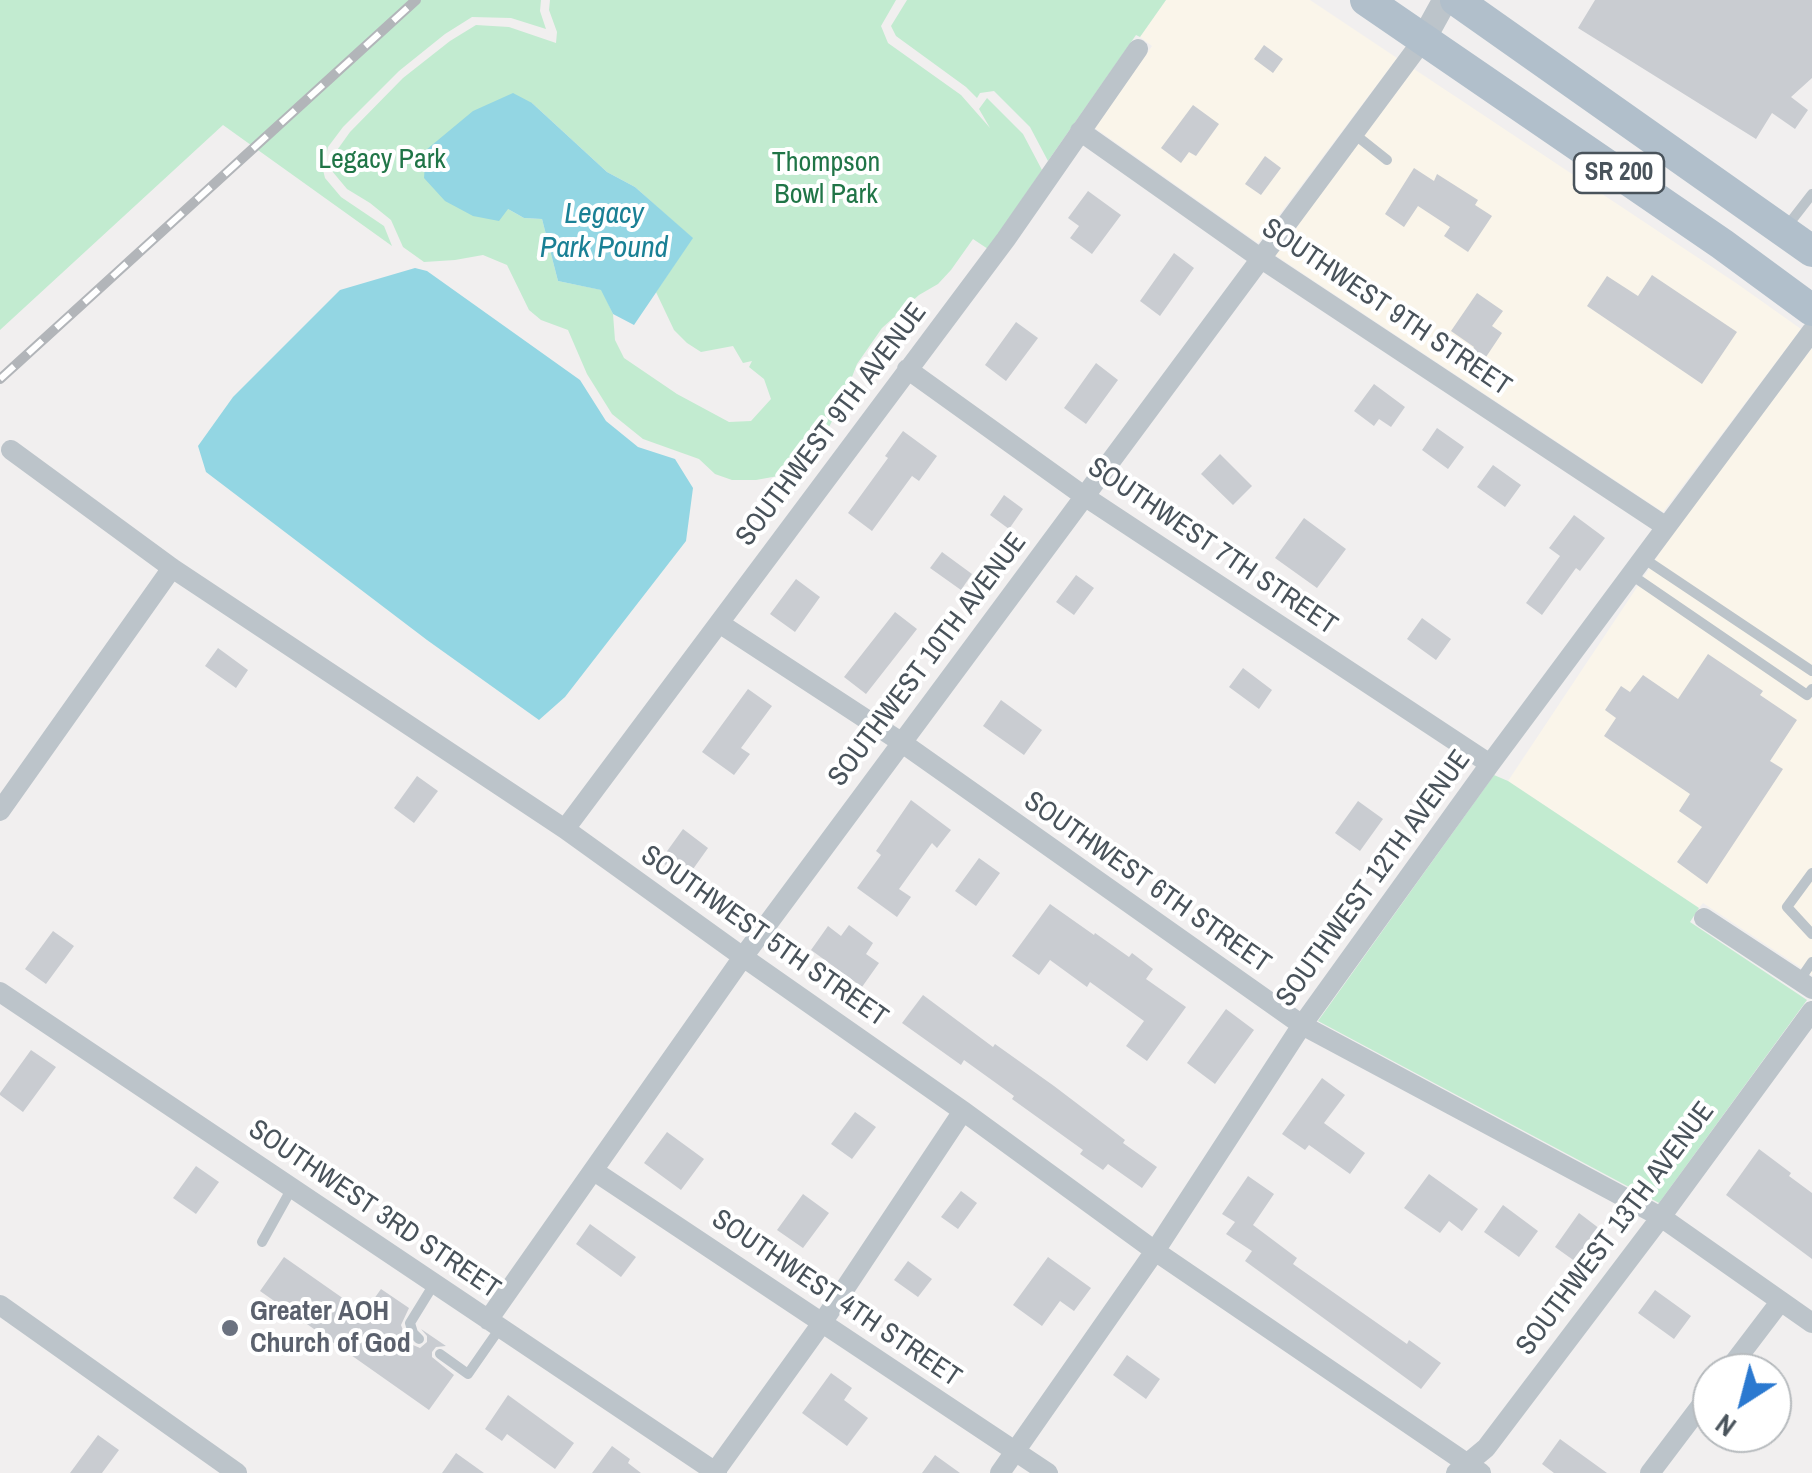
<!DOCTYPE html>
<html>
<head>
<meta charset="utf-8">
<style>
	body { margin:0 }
	#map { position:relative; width:1812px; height:1473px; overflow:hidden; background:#f1efef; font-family:"Archivo Narrow",sans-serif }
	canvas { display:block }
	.north { position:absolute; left:1692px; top:1353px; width:100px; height:100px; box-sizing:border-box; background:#fff; border:2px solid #b6babd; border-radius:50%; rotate:216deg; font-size:28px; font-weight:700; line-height:40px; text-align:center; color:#49535b }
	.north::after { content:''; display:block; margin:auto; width:35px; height:45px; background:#2b79d0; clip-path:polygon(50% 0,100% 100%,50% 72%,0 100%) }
</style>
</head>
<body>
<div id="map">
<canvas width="1812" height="1473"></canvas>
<div class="north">N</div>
</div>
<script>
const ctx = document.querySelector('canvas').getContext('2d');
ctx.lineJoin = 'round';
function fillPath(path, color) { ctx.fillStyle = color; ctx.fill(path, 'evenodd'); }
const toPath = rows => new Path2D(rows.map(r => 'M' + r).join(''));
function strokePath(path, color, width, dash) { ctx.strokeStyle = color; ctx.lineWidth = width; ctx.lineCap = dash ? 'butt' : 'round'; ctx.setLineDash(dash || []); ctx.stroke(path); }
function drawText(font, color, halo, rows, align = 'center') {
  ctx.font = font + ' "Archivo Narrow",sans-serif'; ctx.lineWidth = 8; ctx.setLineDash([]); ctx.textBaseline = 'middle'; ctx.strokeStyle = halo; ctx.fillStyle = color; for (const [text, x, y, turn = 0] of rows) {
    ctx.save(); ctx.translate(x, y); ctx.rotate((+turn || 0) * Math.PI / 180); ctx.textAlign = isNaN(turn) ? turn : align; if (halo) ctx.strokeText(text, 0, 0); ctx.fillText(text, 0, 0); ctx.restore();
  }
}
fillPath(toPath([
	[1166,0,1310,0,1397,58,1258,243,1095,128,1152,46,1140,37],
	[1414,69,1736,283,1801,329,1663,512,1275,255],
	[1812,348,1812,975,1703,903,1699,908,1508,781,1673,533]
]), '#faf5ea');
fillPath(toPath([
	[0,0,541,0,540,11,546,29,511,18,472,17,445,34,399,71,343,127,328,147,323,170,325,178,341,197,384,226,392,246,223,125,0,330],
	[550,0,896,0,881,26,888,43,961,95,990,128,979,109,987,98,1023,134,1042,170,988,249,973,239,951,270,938,284,919,295,882,328,857,364,843,400,817,450,796,467,778,476,756,480,732,480,715,474,699,459,643,439,612,414,587,374,568,330,541,320,529,310,507,265,483,255,455,260,424,262,403,247,391,220,370,203,347,189,332,171,335,153,350,132,403,78,450,41,476,25,509,27,556,43,557,32,549,10],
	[532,103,607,172,635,187,692,238,656,292,674,330,687,343,701,352,733,346,743,363,752,361,749,367,764,379,771,399,751,421,729,422,677,394,624,358,615,340,613,314,602,290,558,281,542,219,524,218,508,209],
	[907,0,1166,0,1140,37,1136,35,1048,161,1030,127,994,91,980,93,977,98,966,87,896,36,891,26],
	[1494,775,1508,781,1699,908,1690,922,1807,1000,1659,1203,1318,1021]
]), '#c2ebd0');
fillPath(toPath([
	[513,93,532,103,607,172,635,187,693,238,634,325,613,314,601,290,558,281,542,219,524,218,508,209,499,221,473,216,445,201,424,178,426,150,473,111],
	[415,268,427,271,580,380,606,421,638,447,675,459,693,488,686,541,565,697,539,720,427,640,206,472,198,446,233,397,340,290]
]), '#93d6e3');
fillPath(toPath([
	[1595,0,1812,0,1812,78,1791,97,1808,110,1795,129,1772,113,1756,139,1578,28],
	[1264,45,1283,59,1273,73,1254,59],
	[1193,105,1219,124,1196,156,1189,152,1181,163,1161,148],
	[1265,156,1281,168,1261,195,1245,184],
	[1414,168,1434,181,1437,174,1478,200,1475,205,1492,216,1468,252,1444,236,1450,227,1418,206,1404,227,1385,214],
	[1088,191,1121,215,1092,254,1070,238,1079,226,1068,218],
	[1174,253,1194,268,1160,316,1140,301],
	[1652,275,1737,332,1702,384,1587,306,1607,276,1638,296],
	[1477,293,1503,311,1492,326,1502,333,1484,360,1471,351,1474,347,1451,331],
	[1016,322,1038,338,1006,381,985,365],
	[1096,363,1118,380,1086,424,1064,408],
	[1374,384,1405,407,1391,427,1379,419,1374,426,1354,411],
	[1437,428,1464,447,1448,469,1422,450],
	[903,431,937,456,919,481,912,476,872,531,848,513,888,458,885,456],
	[1220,454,1252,486,1233,505,1201,474],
	[1493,465,1521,485,1505,507,1477,487],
	[1004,495,1023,509,1009,529,990,515],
	[1574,515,1605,538,1580,571,1576,568,1542,615,1526,603,1560,556,1549,548],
	[1304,518,1346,549,1317,588,1275,558],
	[942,552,972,574,961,590,930,568],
	[1076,575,1094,588,1074,615,1056,602],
	[796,579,820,597,795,632,770,614],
	[895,612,917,629,866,694,844,677],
	[1422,618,1451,639,1436,660,1407,639],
	[218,648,248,670,236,688,205,666],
	[1708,654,1763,691,1760,695,1797,720,1770,761,1783,769,1707,884,1677,862,1702,827,1679,811,1690,794,1604,736,1616,718,1605,710,1621,686,1630,692,1643,675,1678,699],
	[1243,668,1272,690,1259,709,1229,687],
	[748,689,772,706,741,748,750,754,734,775,702,752],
	[1001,700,1042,730,1024,755,983,726],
	[417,776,438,791,414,823,394,808],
	[911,800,951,830,937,848,932,843,899,889,911,897,897,917,857,888,881,855,876,851],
	[1358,801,1383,819,1360,851,1335,833],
	[683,829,708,848,686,879,660,861],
	[979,858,1000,873,976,906,955,891],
	[1050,904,1094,935,1095,933,1129,957,1132,953,1153,969,1146,979,1186,1007,1147,1061,1126,1046,1144,1021,1090,982,1087,987,1050,960,1039,975,1012,956],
	[849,925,873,943,866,954,879,963,862,987,811,950,828,926,841,936],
	[53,931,74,946,46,984,25,969],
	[923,995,993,1047,995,1044,1054,1086,1125,1140,1123,1143,1157,1167,1142,1188,1108,1164,1103,1170,1080,1154,1083,1150,1012,1099,1014,1096,964,1060,961,1065,902,1023],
	[1226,1009,1254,1030,1215,1084,1187,1063],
	[31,1050,56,1067,23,1112,0,1095,0,1093],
	[1322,1078,1345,1095,1324,1123,1365,1153,1350,1174,1309,1145,1305,1150,1282,1134],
	[855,1112,876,1127,852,1159,831,1144],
	[667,1132,704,1159,681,1190,644,1163],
	[1759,1149,1791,1173,1789,1176,1812,1193,1812,1259,1726,1195],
	[196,1166,219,1182,196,1214,173,1198],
	[1429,1174,1478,1209,1462,1231,1449,1221,1440,1233,1404,1208],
	[1248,1176,1274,1194,1253,1225,1297,1258,1293,1264,1407,1344,1409,1340,1441,1363,1421,1389,1245,1261,1252,1251,1226,1234,1235,1222,1222,1214],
	[961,1191,977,1203,958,1229,941,1217],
	[803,1194,829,1213,803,1248,777,1230],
	[1503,1205,1538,1231,1519,1257,1484,1232],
	[1579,1213,1600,1229,1576,1262,1555,1247],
	[590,1224,636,1257,621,1277,576,1244],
	[284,1257,364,1313,381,1289,409,1308,401,1325,405,1336,413,1345,420,1348,427,1342,427,1336,421,1329,446,1346,436,1347,432,1352,432,1357,454,1375,429,1410,260,1291],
	[1048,1257,1091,1288,1074,1311,1060,1301,1042,1326,1013,1305],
	[908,1261,932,1279,918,1297,894,1280],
	[1655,1290,1691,1316,1674,1339,1638,1313],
	[1127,1355,1160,1379,1146,1399,1113,1375],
	[831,1373,852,1388,844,1400,868,1418,847,1446,802,1413],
	[508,1395,574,1443,555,1469,507,1434,502,1441,485,1429],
	[98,1435,119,1450,102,1473,70,1473],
	[1560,1439,1607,1473,1554,1473,1542,1464],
	[612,1446,630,1459,628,1463,641,1473,592,1473],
	[456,1453,484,1473,442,1473],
	[935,1455,960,1473,922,1473]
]), '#c9ccd1');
strokePath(toPath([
	[1353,133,1387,160],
	[1788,225,1812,194],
	[1643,558,1812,671],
	[1630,574,1807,695,1812,689],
	[1812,873,1787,907,1812,934],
	[1799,981,1812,962],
	[262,1242,292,1188],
	[419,1339,413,1333,410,1323,434,1284],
	[440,1354,468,1374,500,1328]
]), '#bcc4ca', 10);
strokePath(toPath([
	[1080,131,1260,258,1665,526],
	[907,369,1084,496,1490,764],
	[11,450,172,568,565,829,743,957,963,1111,1155,1251,1481,1473],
	[719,623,901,742,1302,1025,1661,1217,1812,1323],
	[0,811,172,568],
	[565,829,1006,239,1138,49],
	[1704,918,1812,989],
	[0,992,717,1473],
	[594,1171,1048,1473],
	[0,1305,237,1473],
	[488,1320,743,957,1423,40],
	[1726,1373,1780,1302],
	[714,1473,822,1323,963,1111],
	[1000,1473,1155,1251,1302,1025,1490,764,1812,331],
	[1456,1473,1486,1448,1661,1217,1812,1011],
	[1650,1473,1712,1391]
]), '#bcc4ca', 20);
strokePath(toPath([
	[1423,40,1445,0]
]), '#bcc4ca', 25);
strokePath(toPath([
	[1366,0,1722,244,1812,310],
	[1456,0,1812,251]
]), '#b1bfcb', 32);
const rail = toPath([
	[0,379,416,0]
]);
strokePath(rail, '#b2b5b9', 10);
strokePath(rail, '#fff', 6, [19]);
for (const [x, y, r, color] of [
	[230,1328,10,"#6b7280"]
]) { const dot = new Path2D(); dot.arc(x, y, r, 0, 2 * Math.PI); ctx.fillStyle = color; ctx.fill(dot); strokePath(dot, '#fff', 4); }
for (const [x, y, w] of [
	[1619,173,90]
]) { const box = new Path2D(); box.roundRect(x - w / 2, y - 20, w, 40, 8); ctx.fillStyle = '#fff'; ctx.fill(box); strokePath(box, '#49535b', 2.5); }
drawText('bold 25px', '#49535b', null, [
	["SR 200",1619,173]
]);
drawText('28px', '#207547', '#fff', [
	["Legacy Park",382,160],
	["Thompson",826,163],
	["Bowl Park",826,195]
]);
drawText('28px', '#49535b', '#fff', [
	["SOUTHWEST 9TH STREET",1386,308,34],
	["SOUTHWEST 9TH AVENUE",832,425,-53],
	["SOUTHWEST 7TH STREET",1212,547,34],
	["SOUTHWEST 10TH AVENUE",928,660,-53],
	["SOUTHWEST 12TH AVENUE",1374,879,-54],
	["SOUTHWEST 6TH STREET",1147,883,35],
	["SOUTHWEST 5TH STREET",764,937,35],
	["SOUTHWEST 3RD STREET",374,1210,34],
	["SOUTHWEST 13TH AVENUE",1616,1229,-53],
	["SOUTHWEST 4TH STREET",836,1299,34]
]);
drawText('bold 28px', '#5b616d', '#fff', [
	["Greater AOH",250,1312],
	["Church of God",250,1344]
], 'left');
drawText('italic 30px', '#1a8095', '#fff', [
	["Legacy",604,215],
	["Park Pound",604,249]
]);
</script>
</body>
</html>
